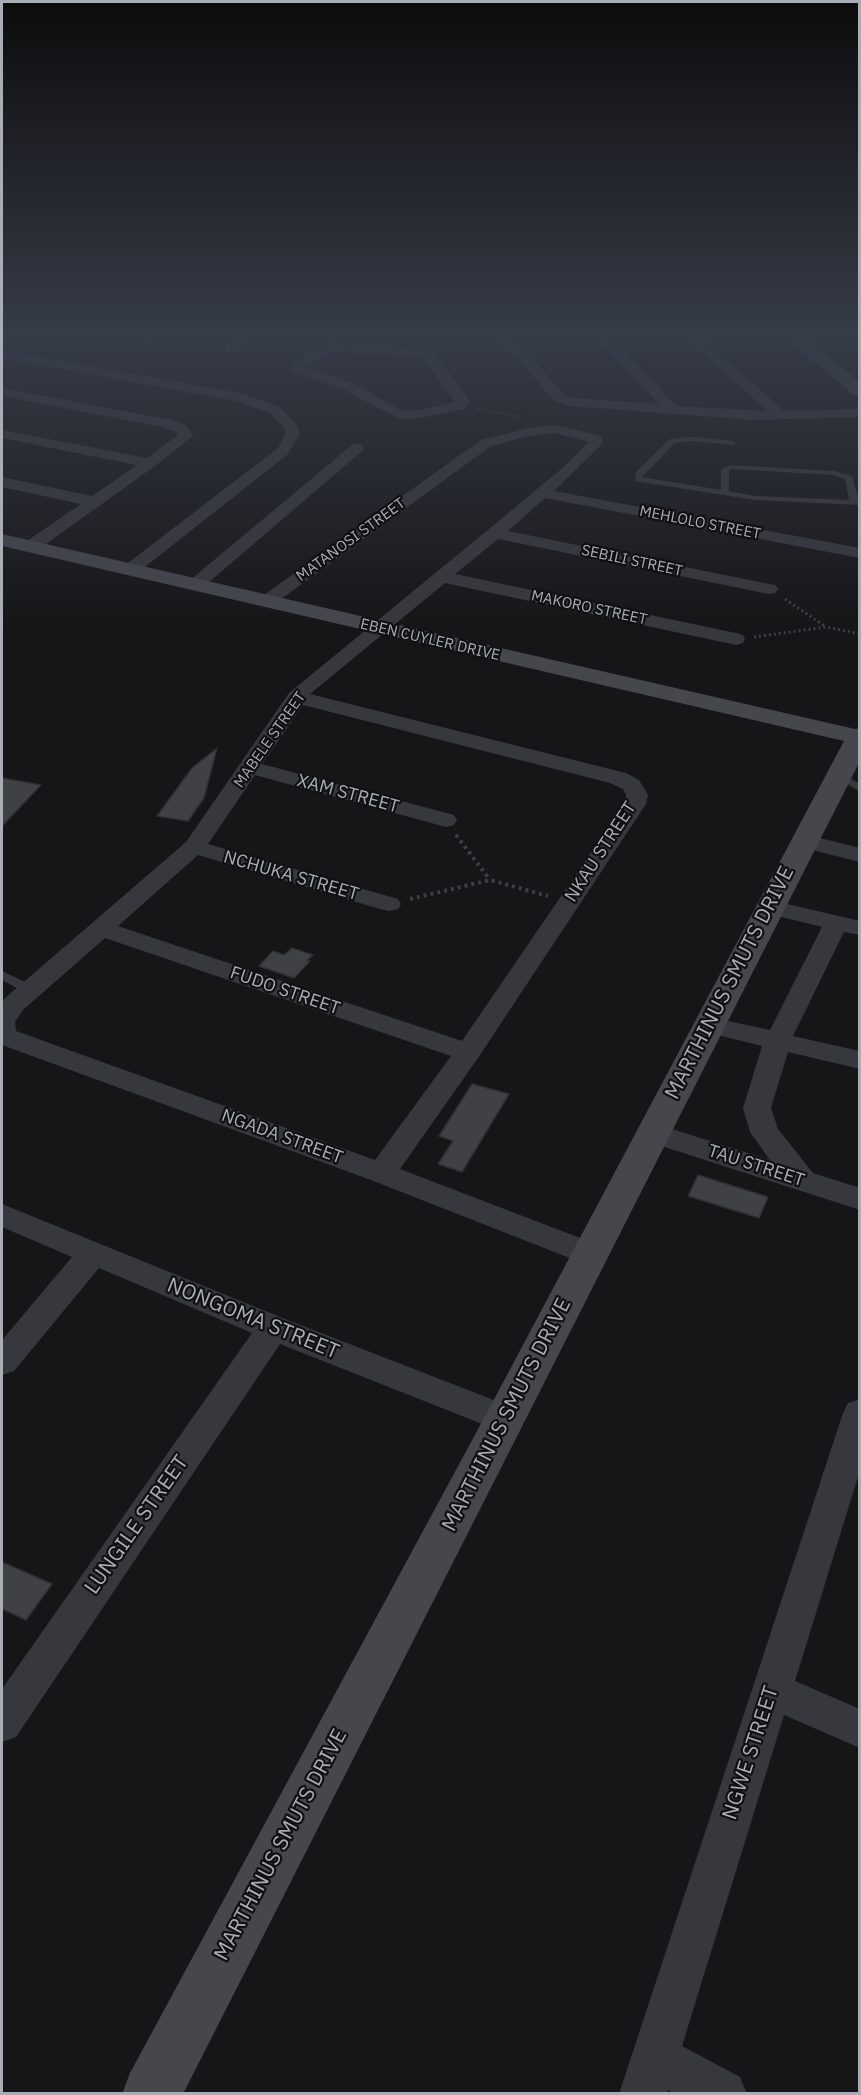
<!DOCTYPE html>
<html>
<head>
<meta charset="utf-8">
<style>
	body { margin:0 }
	#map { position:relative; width:861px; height:2095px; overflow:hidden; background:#161618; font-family:"IBM Plex Sans",sans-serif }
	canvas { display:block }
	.frame { position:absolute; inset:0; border:3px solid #a8adb8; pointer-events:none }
</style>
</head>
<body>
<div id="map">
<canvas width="861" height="2095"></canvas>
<div class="frame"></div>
</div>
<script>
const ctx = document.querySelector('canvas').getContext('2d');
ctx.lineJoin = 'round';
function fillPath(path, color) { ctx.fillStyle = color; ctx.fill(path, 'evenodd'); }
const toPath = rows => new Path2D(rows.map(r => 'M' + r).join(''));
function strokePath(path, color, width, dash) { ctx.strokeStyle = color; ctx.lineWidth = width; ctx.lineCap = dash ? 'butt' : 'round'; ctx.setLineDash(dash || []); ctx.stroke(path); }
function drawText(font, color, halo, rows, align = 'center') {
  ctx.font = font + ' "IBM Plex Sans",sans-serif'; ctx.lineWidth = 4.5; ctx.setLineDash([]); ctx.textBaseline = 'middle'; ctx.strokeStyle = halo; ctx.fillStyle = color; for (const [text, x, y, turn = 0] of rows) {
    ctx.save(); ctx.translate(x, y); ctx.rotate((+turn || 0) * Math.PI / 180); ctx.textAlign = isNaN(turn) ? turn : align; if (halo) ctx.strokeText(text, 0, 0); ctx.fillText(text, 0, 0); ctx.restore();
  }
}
const building = toPath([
	[217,748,204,798,188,821,157,816,192,768,217,748],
	[2,778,41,785,2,826,2,778],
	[292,948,313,955,307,960,310,961,294,978,259,966,273,951,284,955,292,948],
	[472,1084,509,1094,462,1172,438,1164,453,1141,439,1136,472,1084],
	[698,1175,768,1197,759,1218,688,1196,698,1175],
	[2,1562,52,1584,26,1620,2,1609,2,1562]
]);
fillPath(building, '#404145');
strokePath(building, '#303034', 1.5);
strokePath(toPath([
	[478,409,523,417]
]), '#3d3f44', 2, [1.5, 2]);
strokePath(toPath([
	[785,599,826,627],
	[754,637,826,627,860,634]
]), '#3d3f44', 3, [2, 3]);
strokePath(toPath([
	[456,835,490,880],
	[410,899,490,880,548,896]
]), '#3d3f44', 4, [3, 4]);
fillPath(toPath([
	[692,437,733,441,737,443,733,445,692,441,675,443,642,477,721,490,721,469,730,465,834,471,852,476,860,505,755,500,635,481,636,472,670,439,692,437],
	[731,469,833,475,845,479,849,500,755,496,729,491,729,470,731,469],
	[839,771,860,784,860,792,835,776,835,772,839,771],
	[2,971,36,987,37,990,31,994,26,993,2,980,2,971]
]), '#37383d');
fillPath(toPath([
	[143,337,159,337,148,344,143,343,142,340,143,337],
	[237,337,252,337,235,352,225,352,224,349,225,346,237,337],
	[326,337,339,337,335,344,428,349,437,357,467,396,469,402,464,409,414,419,398,418,343,389,291,372,289,369,296,360,321,345,326,337],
	[329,352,420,356,427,363,455,402,414,411,401,410,353,383,304,367,329,352],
	[492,337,506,337,533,358,564,395,572,398,659,404,610,352,591,337,606,337,620,346,676,406,767,411,686,337,700,337,784,411,860,409,860,417,755,420,570,406,554,401,523,364,492,337],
	[2,350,244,394,280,407,296,424,300,433,288,454,136,574,124,574,121,570,124,566,278,448,286,433,284,428,270,413,236,401,2,358,2,350],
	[2,388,171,420,187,426,193,436,155,466,36,551,24,551,22,547,24,543,81,504,2,487,2,477,92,496,137,465,2,438,2,430,147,458,178,435,176,432,162,427,2,396,2,388],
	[555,425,601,436,603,443,554,491,860,548,860,558,545,498,508,531,769,584,775,585,778,589,775,593,769,594,498,539,455,574,736,633,743,635,745,639,743,643,736,645,445,583,310,694,626,773,639,780,648,795,646,804,478,1058,400,1169,601,1246,606,1254,601,1262,590,1266,371,1180,2,1045,2,1003,4,999,186,842,289,693,489,529,560,470,589,442,555,433,529,436,491,446,273,605,261,605,258,601,261,597,481,440,529,428,555,425],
	[303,705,610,783,623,789,626,795,624,804,462,1041,118,926,198,855,380,909,389,911,398,909,401,904,398,899,208,844,255,775,446,827,454,825,457,820,454,815,262,764,303,705],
	[105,938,451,1056,375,1160,16,1031,15,1022,23,1010,105,938],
	[357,444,362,445,364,448,362,451,201,589,189,589,186,585,189,581,352,445,357,444],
	[804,834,860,848,860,862,796,846,793,841,796,836,804,834],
	[770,900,860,921,860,935,844,932,793,1036,860,1051,860,1069,788,1052,771,1108,778,1129,813,1173,860,1188,860,1210,643,1140,639,1133,643,1126,653,1123,770,1160,750,1132,743,1108,762,1046,701,1031,697,1025,701,1019,710,1017,770,1030,822,927,761,912,758,907,761,902,770,900],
	[2,1204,285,1319,517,1409,522,1419,517,1429,505,1433,280,1344,16,1737,2,1742,2,1689,252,1333,99,1268,14,1371,2,1375,2,1340,72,1257,2,1227,2,1204],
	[860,1399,860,1470,795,1681,860,1709,860,1748,784,1715,682,2046,740,2077,747,2094,674,2094,668,2090,667,2094,619,2094,843,1413,848,1403,860,1399]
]), '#37383d');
fillPath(toPath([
	[785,337,803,337,860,382,860,396,854,395,785,337],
	[2,534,855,729,860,728,860,761,183,2094,122,2094,130,2073,490,1407,844,741,2,546,2,534]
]), '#45474d');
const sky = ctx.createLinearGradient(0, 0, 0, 631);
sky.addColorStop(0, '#0c0c0d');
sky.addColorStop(0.53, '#363c48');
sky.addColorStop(1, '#363c4800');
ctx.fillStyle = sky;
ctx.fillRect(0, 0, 861, 631);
drawText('15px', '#a8adb8', '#111113', [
	["MEHLOLO STREET",700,523,11],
	["MATANOSI STREET",351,540,-36],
	["SEBILI STREET",632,561,12],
	["MAKORO STREET",589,608,12],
	["EBEN CUYLER DRIVE",430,640,13],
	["MABELE STREET",270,740,-55]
]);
drawText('18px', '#a8adb8', '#111113', [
	["XAM STREET",348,794,15],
	["NKAU STREET",601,852,-57],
	["NCHUKA STREET",291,876,16],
	["FUDO STREET",285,991,19],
	["NGADA STREET",282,1137,20],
	["TAU STREET",756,1166,18]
]);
drawText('21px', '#a8adb8', '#111113', [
	["MARTHINUS SMUTS DRIVE",730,983,-63],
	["NONGOMA STREET",253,1319,22],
	["MARTHINUS SMUTS DRIVE",507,1415,-63],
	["LUNGILE STREET",137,1525,-55],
	["NGWE STREET",751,1753,-72],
	["MARTHINUS SMUTS DRIVE",281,1845,-62]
]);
</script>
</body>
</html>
